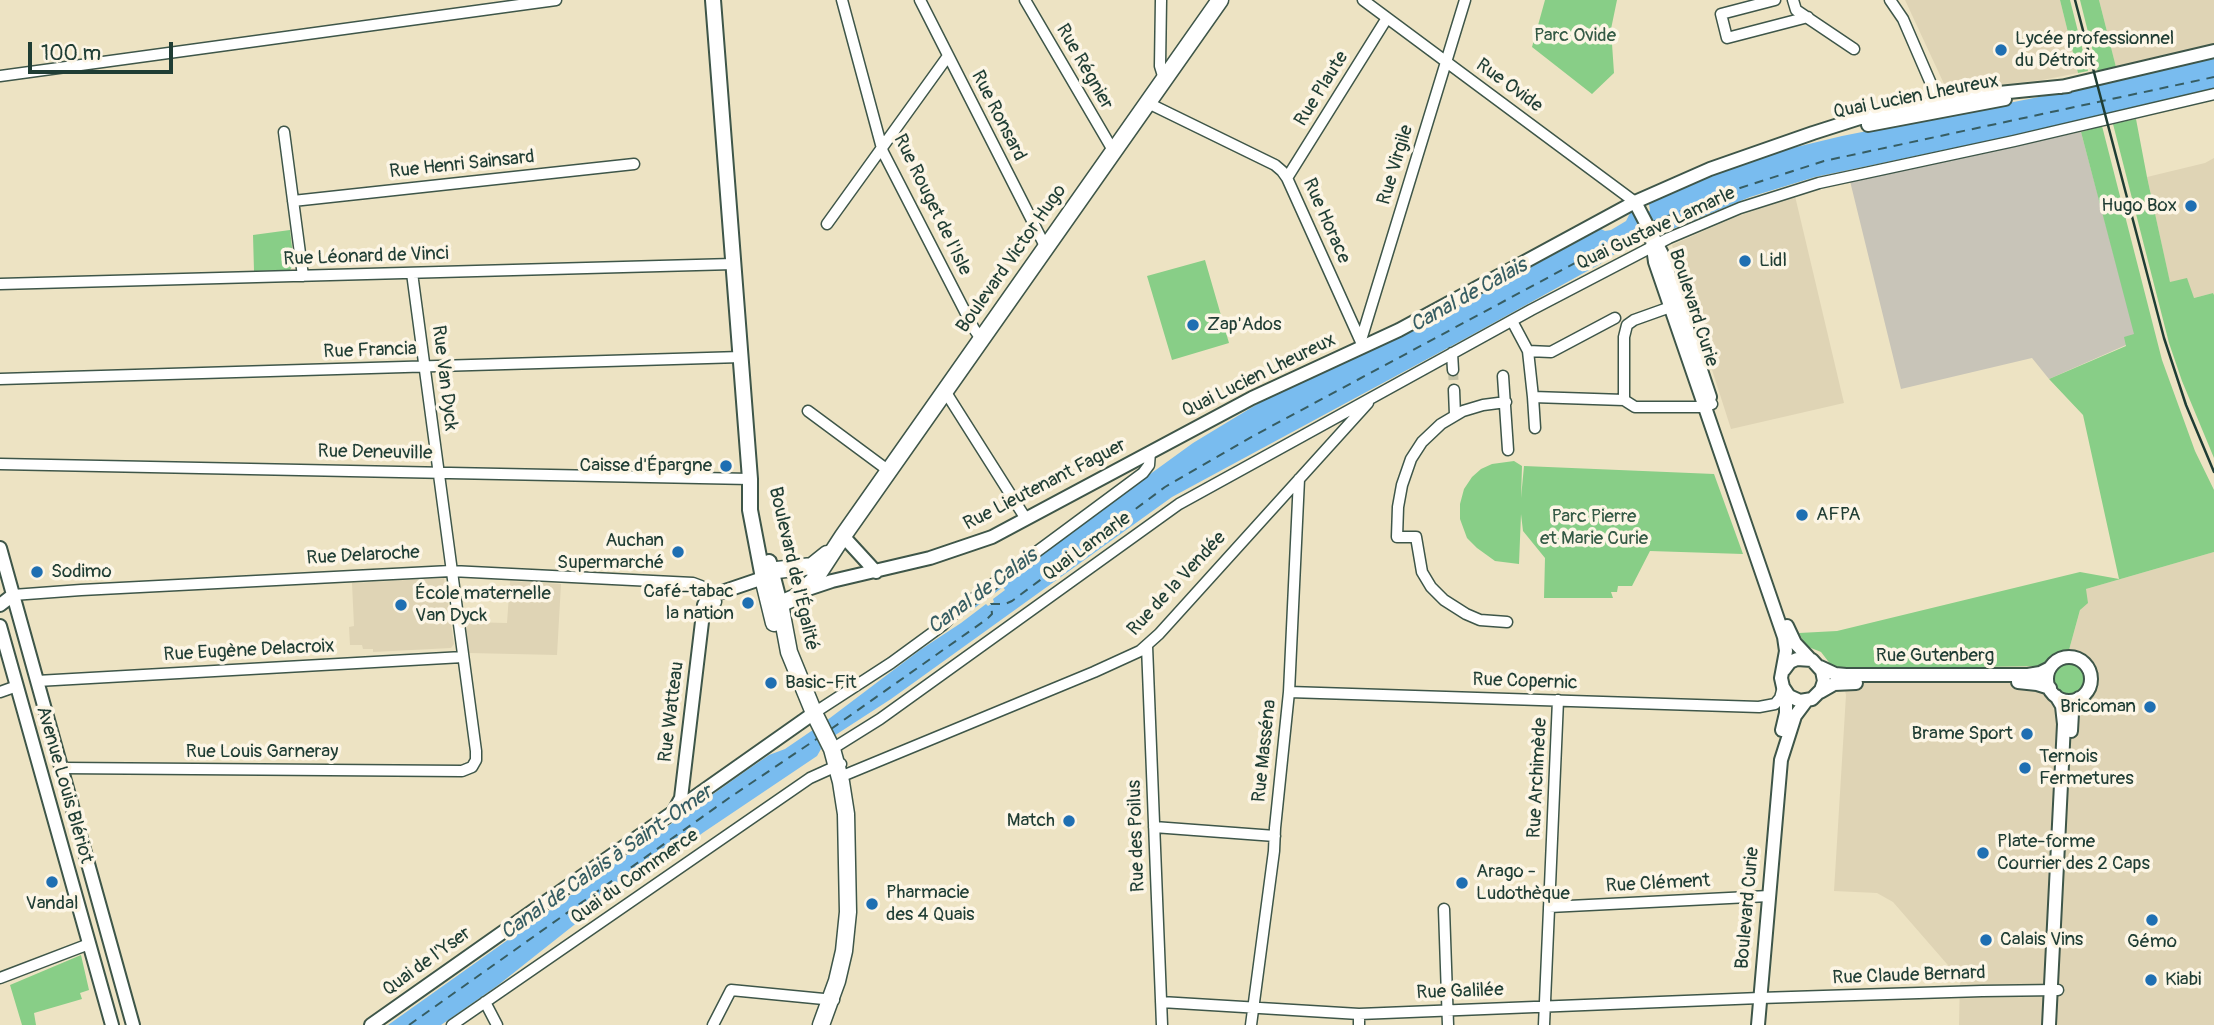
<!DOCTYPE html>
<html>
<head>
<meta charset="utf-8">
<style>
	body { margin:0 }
	#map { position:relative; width:2214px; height:1025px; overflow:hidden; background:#ede3c3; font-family:Pangolin,sans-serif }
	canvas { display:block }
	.scale { position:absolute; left:28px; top:42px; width:145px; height:32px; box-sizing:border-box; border:4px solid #1f3d34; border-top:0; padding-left:9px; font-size:21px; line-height:24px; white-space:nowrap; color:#1f3d34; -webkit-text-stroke:5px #fcf5e5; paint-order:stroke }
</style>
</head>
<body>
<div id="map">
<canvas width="2214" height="1025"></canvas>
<div class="scale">100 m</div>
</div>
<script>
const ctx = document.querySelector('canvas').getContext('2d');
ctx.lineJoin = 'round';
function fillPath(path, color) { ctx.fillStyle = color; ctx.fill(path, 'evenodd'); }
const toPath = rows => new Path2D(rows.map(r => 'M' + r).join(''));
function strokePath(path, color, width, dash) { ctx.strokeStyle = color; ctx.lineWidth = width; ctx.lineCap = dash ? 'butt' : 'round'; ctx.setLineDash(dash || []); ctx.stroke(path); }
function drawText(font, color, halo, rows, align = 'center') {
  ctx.font = font + ' Pangolin,sans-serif'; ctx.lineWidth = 7; ctx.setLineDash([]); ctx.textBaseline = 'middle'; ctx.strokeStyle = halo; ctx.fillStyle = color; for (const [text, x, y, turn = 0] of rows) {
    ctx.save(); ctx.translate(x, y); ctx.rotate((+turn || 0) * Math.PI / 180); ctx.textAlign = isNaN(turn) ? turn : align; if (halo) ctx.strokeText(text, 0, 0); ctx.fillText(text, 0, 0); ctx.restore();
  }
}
fillPath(toPath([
	[1905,0,2060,0,2078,73,2042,80,1953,90,1945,86],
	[2099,0,2214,0,2214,48,2117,71],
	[2214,158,2214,295,2213,293,2194,298,2170,283,2147,177,2205,163],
	[1795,196,1844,403,1731,429,1672,245,1733,218],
	[2214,552,2214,1025,1959,1025,1960,979,1893,902,1877,893,1834,891,1846,695,1840,669,2041,665,2055,653,2069,650,2086,589],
	[444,578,454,644,451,648,373,652,373,649,363,649,362,645,350,645,349,627,354,626,352,583],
	[510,581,561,584,557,655,469,653,465,622,507,623]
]), '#dfd4b5');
fillPath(toPath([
	[2081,132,2135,334,2126,345,2049,379,2032,358,1901,389,1850,181]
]), '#c8c4b8');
fillPath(toPath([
	[1545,0,1617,0,1611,29,1614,73,1592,94,1532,47],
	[2060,0,2070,0,2088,71,2078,73],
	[2080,0,2099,0,2117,71,2098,72],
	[2136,119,2147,177,2170,282,2187,278,2194,298,2213,293,2214,295,2214,458,2182,381,2169,343,2113,124],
	[2102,126,2162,360,2195,451,2214,490,2214,552,2086,589,2088,603,2080,610,2069,650,2055,653,2041,666,1840,669,1831,665,1821,652,1806,646,1799,633,1837,631,2080,572,2119,579,2083,415,2049,379,2126,346,2124,337,2134,334,2081,132],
	[290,230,294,264,290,270,254,271,253,235],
	[1205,260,1229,343,1172,360,1147,276],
	[1514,461,1522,466,1521,498,1524,466,1714,474,1743,554,1650,551,1632,586,1618,586,1617,592,1611,592,1613,598,1544,598,1545,558,1523,531,1521,514,1519,564,1495,561,1477,548,1467,538,1460,519,1460,504,1464,489,1472,477,1481,469,1492,464],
	'2054 678a16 16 0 1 1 32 0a16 16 0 1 1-32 0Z',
	[81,955,89,990,80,993,82,999,34,1013,36,1025,22,1025,10,985]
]), '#88ce87');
fillPath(toPath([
	[2214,58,2214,88,2031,132,1815,177,1750,197,1665,232,1661,231,1657,227,1643,233,1642,242,1638,241,1622,249,1600,264,1468,337,1172,497,891,699,820,745,821,749,817,756,704,832,574,925,497,986,441,1025,388,1025,747,770,769,755,785,749,826,721,920,650,961,623,961,614,1153,472,1193,443,1264,400,1405,335,1601,229,1605,231,1611,230,1626,221,1631,211,1635,218,1650,211,1649,204,1652,201,1721,172,1788,149,1842,136,2054,94]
]), '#79bcef');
fillPath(toPath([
	[1003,587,1005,590,993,599,994,602,988,606,986,604,961,623,961,618]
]), '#ede3c3');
strokePath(toPath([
	[1650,223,1740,188,1824,161,2214,77],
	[831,729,987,619,992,614,991,604,1005,604,1012,601,1165,487,1255,435,1642,227],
	[409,1025,729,798,818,738]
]), '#365d63', 2, [9, 7]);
strokePath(toPath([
	[1453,370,1454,390]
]), '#c4c2a6', 10, [10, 5]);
const minor = toPath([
	[842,0,883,152,974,329,982,340],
	[920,0,1046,248],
	[1025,0,1114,152],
	[1161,0,1160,66,1164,79],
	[1363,0,1635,202],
	[1775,0,1721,14,1727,38,1808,17],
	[1793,0,1796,10,1854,49],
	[1890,0,1903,19,1935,93,1939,107],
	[0,76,556,0],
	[1148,103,1275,165,1282,171,1287,178,1361,342],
	[284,132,303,276],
	[1287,178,1387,18],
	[293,201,634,164],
	[827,224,948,56],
	[0,284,733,264],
	[1512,321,1528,351,1551,352,1615,318],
	[1361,340,1465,0],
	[1528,351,1533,397,1624,400,1635,407,1705,407,1712,404],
	[1452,353,1453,370],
	[1503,376,1508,450],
	[0,379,741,357],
	[1454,390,1455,415],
	[945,391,1026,519],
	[1533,397,1535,428],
	[1624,400,1624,337,1627,325,1634,320,1676,305],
	[1506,402,1483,405,1463,411,1441,424,1422,442,1411,459,1402,485,1398,507,1397,537,1416,537,1422,572,1431,587,1444,600,1466,614,1480,620,1507,622],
	[808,411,889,471],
	[0,464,750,479],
	[13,595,81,590,451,571,693,583,701,586,716,602],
	[1147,646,1162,1025],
	[37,681,463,657],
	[0,692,17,686],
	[1289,692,1759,707,1775,704,1780,698,1783,687],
	[814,713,891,663,943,625,958,610,1143,473,1149,465,1150,452],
	[832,749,880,719,1179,504,1531,310,1669,238,1740,208,1819,183,2014,141,2214,94],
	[61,768,462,771,472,767,476,760,476,751,412,273],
	[840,777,1094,672,1140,651,1159,634,1368,403],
	[1154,827,1275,836],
	[1549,907,1769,896],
	[1444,909,1448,1025],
	[0,978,89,944],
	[485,1002,497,1025],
	[1161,1002,1359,1014,1760,998,1982,991,2058,990],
	[1359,1014,1359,1025],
	[452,1025,810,778,841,764],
	[713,1025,731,990,834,1000],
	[1251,1025,1274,851,1275,828,1289,692,1299,479],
	[1544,1025,1558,700]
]);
const tertiary = toPath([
	[2061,87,2214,51],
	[1868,125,2005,99],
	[1635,202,1662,254,1710,397],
	[1651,233,1655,262,1784,637,1786,651,1781,678,1783,687,1789,696,1800,701,1812,699,1821,690,1824,681,1822,671,1812,660,1797,659,1790,662,1784,670],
	[843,536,876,572],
	[0,548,133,1025],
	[808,589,832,581,930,558,992,537,1252,398,1399,330,1635,202,1710,169,1813,133,1860,118,1969,96,2068,86],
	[0,605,13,595],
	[0,626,112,1025],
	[1787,626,1795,643,1810,659],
	'2047 679a22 22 0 1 1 44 0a22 22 0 1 1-44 0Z',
	[1820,667,1835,674,1846,675,2028,675,2040,673,2050,668],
	[2018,682,2037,684,2050,688],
	[1820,692,1834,684,1856,683],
	[1782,730,1786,713,1786,693],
	[2071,731,2072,713,2079,698],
	[675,809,681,798,704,605,707,599,716,594,763,578],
	[371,1025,814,713],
	[1758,1025,1781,760,1795,716,1807,700],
	[2049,1025,2064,724,2062,706,2056,696]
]);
const secondary = toPath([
	[713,0,750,479,750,510,763,578],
	[769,562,780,604]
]);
const primary = toPath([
	[774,623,763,578,777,570,812,566,827,554],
	[821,1025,837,981,844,951,848,912,846,814,841,782,832,749,814,713,789,652,780,604,796,597,815,579,843,536,1220,0]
]);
strokePath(minor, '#3e5649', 13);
strokePath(tertiary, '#3e5649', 16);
strokePath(secondary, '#3e5649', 18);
strokePath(primary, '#3e5649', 19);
strokePath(minor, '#fff', 10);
strokePath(tertiary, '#fff', 12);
strokePath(secondary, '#fff', 14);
strokePath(primary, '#fff', 16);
strokePath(toPath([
	[2075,0,2164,338,2186,405,2214,472]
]), '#1f3d34', 2.5);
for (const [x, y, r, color] of [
	[2001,50,7,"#1f6fb2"],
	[2191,206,7,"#1f6fb2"],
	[1745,261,7,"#1f6fb2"],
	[1193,325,7,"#1f6fb2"],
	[726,466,7,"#1f6fb2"],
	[1802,515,7,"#1f6fb2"],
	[678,552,7,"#1f6fb2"],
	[37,572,7,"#1f6fb2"],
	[748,603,7,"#1f6fb2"],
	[401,605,7,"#1f6fb2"],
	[771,683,7,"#1f6fb2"],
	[2150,707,7,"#1f6fb2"],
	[2027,734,7,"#1f6fb2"],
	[2025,768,7,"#1f6fb2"],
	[1069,821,7,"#1f6fb2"],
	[1983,853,7,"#1f6fb2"],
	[52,882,7,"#1f6fb2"],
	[1462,883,7,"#1f6fb2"],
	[872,904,7,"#1f6fb2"],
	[2152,920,7,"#1f6fb2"],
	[1986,940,7,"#1f6fb2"],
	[2151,980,7,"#1f6fb2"]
]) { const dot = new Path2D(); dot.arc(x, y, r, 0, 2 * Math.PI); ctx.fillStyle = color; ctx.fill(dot); strokePath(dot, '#fcf5e5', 2.5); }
drawText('19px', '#345a45', '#fcf5e5', [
	["Parc Ovide",1575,36],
	["Parc Pierre",1594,517],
	["et Marie Curie",1594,539]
]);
drawText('19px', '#1f3d34', '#fcf5e5', [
	["Lycée professionnel",2015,39],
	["du Détroit",2015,61],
	["Hugo Box",2177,206,"right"],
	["Lidl",1759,261],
	["Zap'Ados",1207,325],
	["Caisse d'Épargne",712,466,"right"],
	["AFPA",1816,515],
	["Auchan",664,541,"right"],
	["Supermarché",664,563,"right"],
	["Sodimo",51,572],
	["Café-tabac",734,592,"right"],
	["la nation",734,614,"right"],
	["École maternelle",415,594],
	["Van Dyck",415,616],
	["Basic-Fit",785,683],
	["Bricoman",2136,707,"right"],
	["Brame Sport",2013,734,"right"],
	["Ternois",2039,757],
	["Fermetures",2039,779],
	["Match",1055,821,"right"],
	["Plate-forme",1997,842],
	["Courrier des 2 Caps",1997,864],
	["Arago -",1476,872],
	["Ludothèque",1476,894],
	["Pharmacie",886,893],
	["des 4 Quais",886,915],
	["Vandal",52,904,"center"],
	["Calais Vins",2000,940],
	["Gémo",2152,942,"center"],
	["Kiabi",2165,980]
], 'left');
drawText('19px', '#1f3d34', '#fcf5e5', [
	["Rue Régnier",1084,67,60],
	["Rue Ovide",1509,86,36],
	["Rue Plaute",1322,89,-58],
	["Quai Lucien Lheureux",1916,97,-11],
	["Rue Ronsard",998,116,63],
	["Rue Henri Sainsard",462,165,-6],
	["Rue Virgile",1396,165,-73],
	["Rue Rouget de l'Isle",932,205,64],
	["Rue Horace",1326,221,66],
	["Quai Gustave Lamarle",1656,229,-25],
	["Rue Léonard de Vinci",366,257,-2],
	["Boulevard Victor Hugo",1012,259,-55],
	["Boulevard Curie",1693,308,72],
	["Rue Francia",370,351,-2],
	["Quai Lucien Lheureux",1259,376,-26],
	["Rue Van Dyck",444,378,83],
	["Rue Deneuville",375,453,1],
	["Rue Lieutenant Faguer",1045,485,-27],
	["Quai Lamarle",1087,547,-36],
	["Rue Delaroche",363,556,-3],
	["Boulevard de l'Égalité",793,569,77],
	["Rue de la Vendée",1177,584,-47],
	["Rue Eugène Delacroix",249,651,-3],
	["Rue Gutenberg",1935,656],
	["Rue Copernic",1525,682,2],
	["Rue Watteau",672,712,-83],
	["Rue Masséna",1265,751,-84],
	["Rue Louis Garneray",262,752],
	["Rue Archimède",1538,778,-87],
	["Avenue Louis Blériot",64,785,74],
	["Rue des Poilus",1137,836,-92],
	["Quai du Commerce",635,877,-35],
	["Rue Clément",1658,884,-3],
	["Boulevard Curie",1748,908,-85],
	["Quai de l'Yser",427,962,-36],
	["Rue Claude Bernard",1909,976,-2],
	["Rue Galilée",1460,992,-2]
]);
drawText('italic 21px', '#365d63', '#fcf5e5', [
	["Canal de Calais",1469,296,-29],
	["Canal de Calais",983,592,-36],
	["Canal de Calais à Saint-Omer",607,863,-35]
]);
</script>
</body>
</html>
